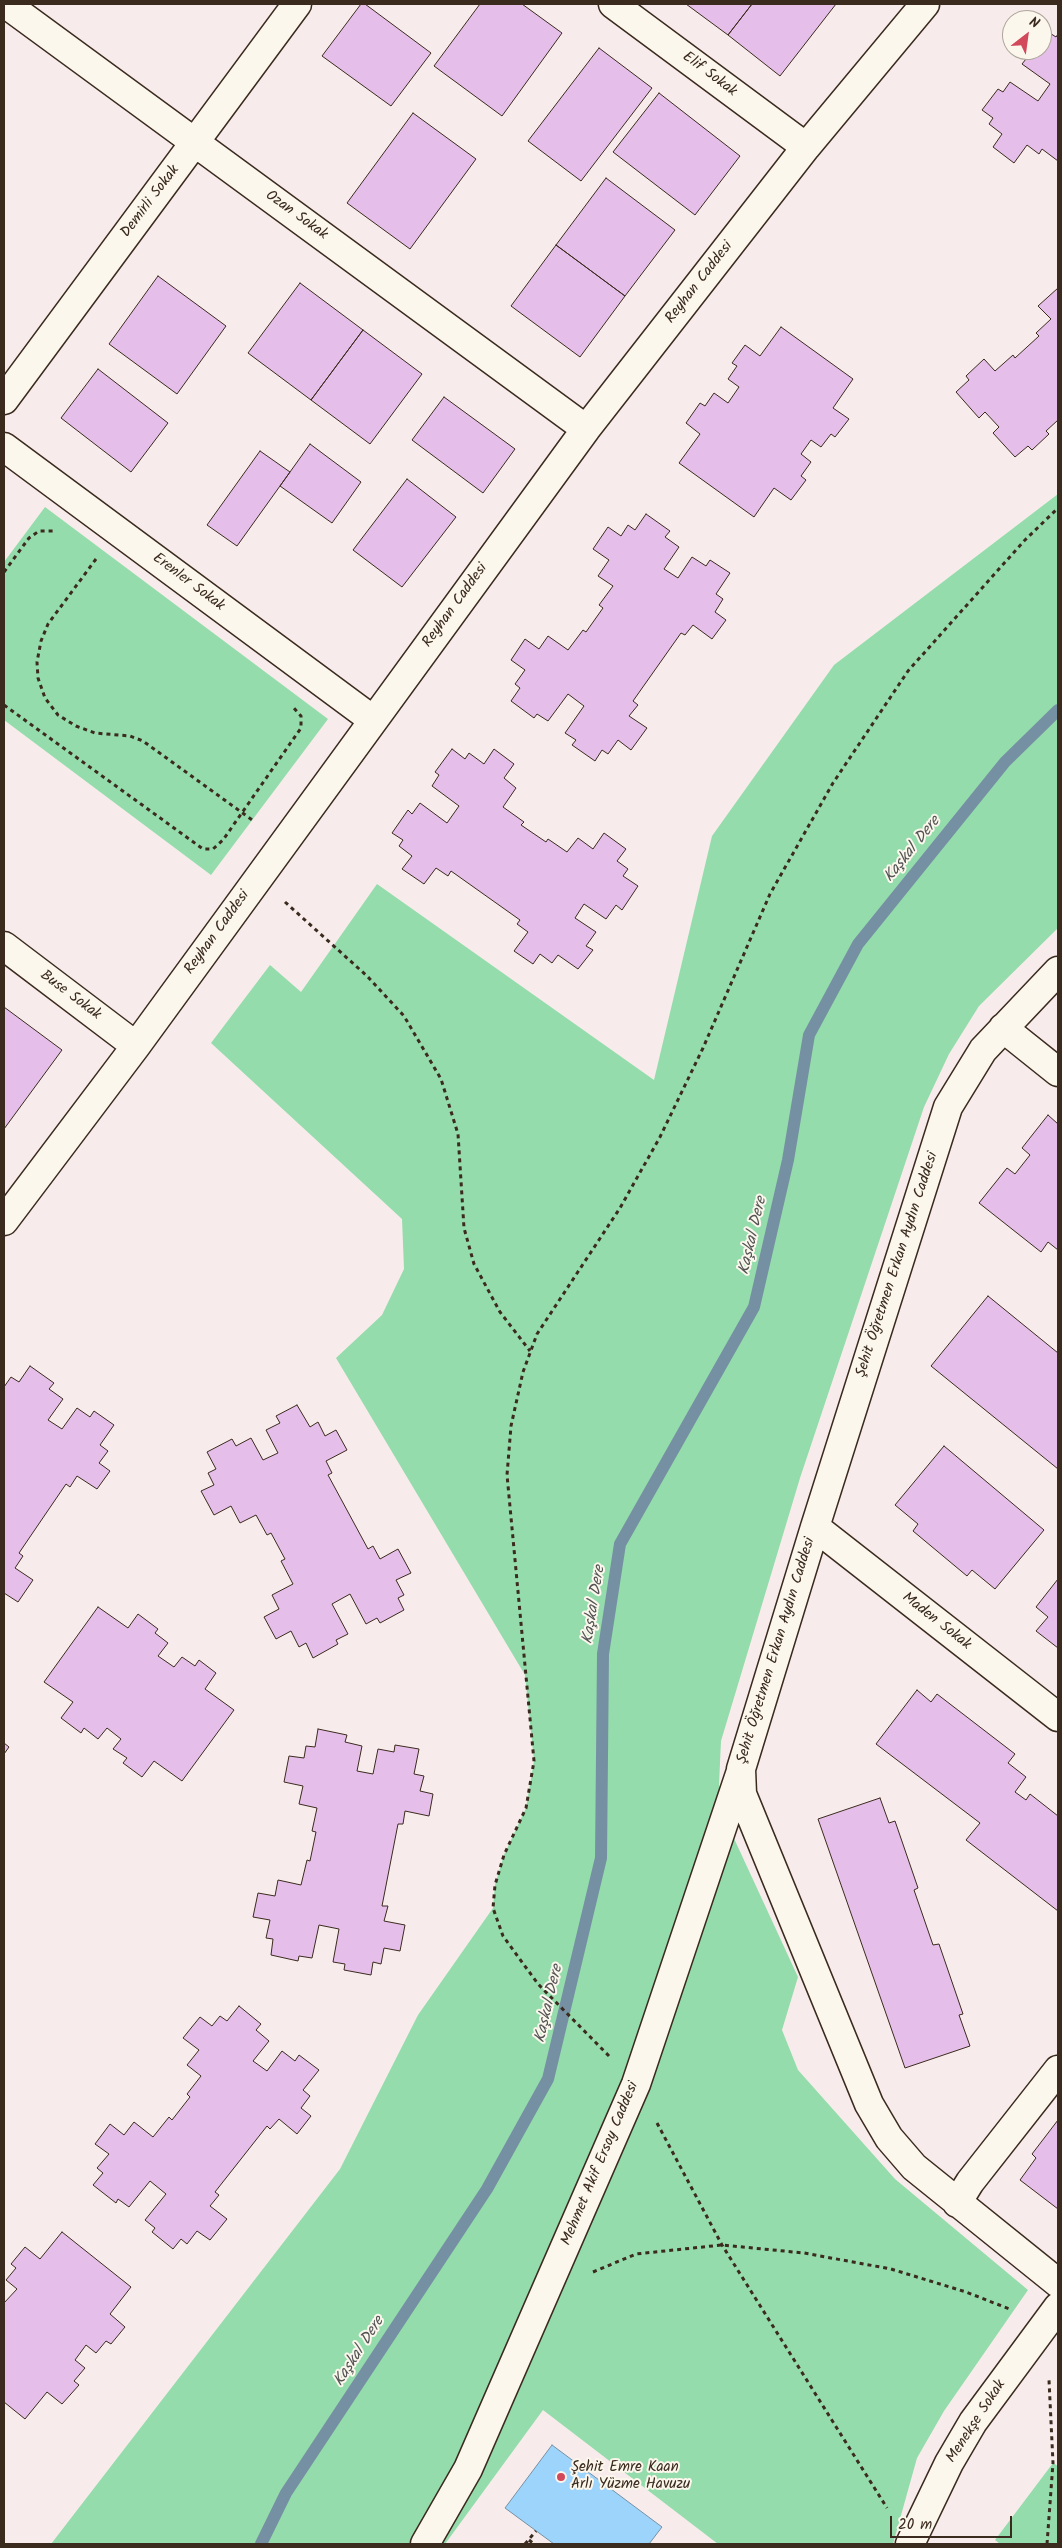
<!DOCTYPE html>
<html>
<head>
<meta charset="utf-8">
<style>
	body { margin:0 }
	#map { position:relative; width:1062px; height:2548px; overflow:hidden; background:#f7eceb; font-family:Kalam,sans-serif }
	canvas { display:block }
	.frame { position:absolute; inset:0; border:5px solid #3b2a1e; pointer-events:none }
	.north { position:absolute; left:1002px; top:10px; width:50px; height:50px; box-sizing:border-box; background:#fbf7ec; border:1px solid #aea59a; border-radius:50%; rotate:30deg; font-size:14px; font-weight:700; line-height:20px; text-align:center; color:#3b2a1e }
	.north::after { content:''; display:block; margin:auto; width:18px; height:22px; background:#d1495b; clip-path:polygon(50% 0,100% 100%,50% 72%,0 100%) }
	.scale { position:absolute; left:890px; top:2516px; width:122px; height:22px; box-sizing:border-box; border:2px solid #3b2a1e; border-top:0; padding-left:6px; font-size:15px; line-height:18px; white-space:nowrap; color:#3b2a1e; -webkit-text-stroke:4px #fbf7ec; paint-order:stroke }
</style>
</head>
<body>
<div id="map">
<canvas width="1062" height="2548"></canvas>
<div class="frame"></div>
<div class="north">N</div>
<div class="scale">20 m</div>
</div>
<script>
const ctx = document.querySelector('canvas').getContext('2d');
ctx.lineJoin = 'round';
function fillPath(path, color) { ctx.fillStyle = color; ctx.fill(path, 'evenodd'); }
const toPath = rows => new Path2D(rows.map(r => 'M' + r).join(''));
function strokePath(path, color, width, dash) { ctx.strokeStyle = color; ctx.lineWidth = width; ctx.lineCap = dash ? 'butt' : 'round'; ctx.setLineDash(dash || []); ctx.stroke(path); }
function drawText(font, color, halo, rows, align = 'center') {
  ctx.font = font + ' Kalam,sans-serif'; ctx.lineWidth = 4; ctx.setLineDash([]); ctx.textBaseline = 'middle'; ctx.strokeStyle = halo; ctx.fillStyle = color; for (const [text, x, y, turn = 0] of rows) {
    ctx.save(); ctx.translate(x, y); ctx.rotate((+turn || 0) * Math.PI / 180); ctx.textAlign = isNaN(turn) ? turn : align; if (halo) ctx.strokeText(text, 0, 0); ctx.fillText(text, 0, 0); ctx.restore();
  }
}
fillPath(toPath([
	[1058,494,1058,928,979,1006,949,1054,924,1107,800,1478,721,1741,719,1785,725,1819,798,1977,782,2030,798,2070,895,2179,1028,2290,944,2411,917,2458,893,2544,718,2544,543,2410,445,2544,51,2544,340,2169,418,2015,493,1908,495,1885,504,1855,526,1808,534,1761,525,1675,336,1358,382,1315,404,1269,402,1219,211,1043,270,965,301,992,377,884,654,1080,712,836,834,665],
	[45,507,328,719,211,875,4,720,4,562],
	[1053,2463,1058,2466,1058,2544,1000,2544,995,2540]
]), '#94dcab');
const water = toPath([
	[552,2445,662,2527,649,2544,554,2544,505,2508,552,2445]
]);
fillPath(water, '#9dd4fc');
strokePath(water, '#7690a3', 1);
strokePath(toPath([
	[261,2544,286,2493,487,2189,548,2079,601,1858,603,1654,620,1544,754,1307,788,1160,809,1035,858,944,1005,762,1058,710]
]), '#7690a3', 12);
const building = toPath([
	[361,4,365,4,431,53,391,106,322,56,361,4],
	[480,4,522,4,562,33,502,116,434,66,480,4],
	[686,4,752,4,728,35,686,4],
	[752,4,836,4,780,76,728,35,752,4],
	[1042,28,1056,37,1058,34,1058,161,1042,149,1039,154,1027,145,1014,163,993,147,1002,134,989,124,993,118,982,110,998,89,1003,92,1010,82,1038,101,1050,84,1022,64,1030,54,1026,50,1042,50,1042,28],
	[599,48,652,88,581,181,528,141,599,48],
	[659,93,740,156,695,215,613,152,659,93],
	[413,113,476,159,410,249,347,203,413,113],
	[606,178,675,230,625,296,556,245,606,178],
	[556,245,625,296,580,357,511,306,556,245],
	[158,276,226,326,177,394,109,344,158,276],
	[300,283,363,330,311,400,248,353,300,283],
	[1058,288,1058,420,1046,431,1049,434,1032,450,1028,446,1015,457,993,433,999,427,985,412,979,418,956,392,969,380,966,376,984,359,995,371,1013,355,1015,358,1039,336,1036,333,1051,319,1038,306,1058,288],
	[781,327,853,379,833,408,849,419,835,437,831,434,821,447,811,440,801,454,811,462,801,476,806,480,791,500,774,488,754,517,679,463,700,434,686,423,700,403,705,406,714,393,728,403,739,387,728,379,737,366,732,363,745,345,760,356,781,327],
	[363,330,422,374,370,444,311,400,363,330],
	[98,369,168,423,131,472,61,418,98,369],
	[444,397,515,449,483,493,412,440,444,397],
	[310,444,361,482,332,523,280,486,310,444],
	[260,451,290,472,237,546,207,525,260,451],
	[407,479,456,517,402,587,353,550,407,479],
	[646,514,670,531,665,537,679,547,664,569,678,578,692,557,706,566,710,560,730,573,716,594,723,599,715,612,726,620,712,639,693,625,685,635,681,633,633,701,638,705,629,716,647,728,631,750,618,740,608,754,602,750,595,761,572,745,576,740,565,733,584,706,568,694,548,721,537,714,534,718,511,701,520,688,515,684,525,670,511,660,525,639,539,649,548,636,568,650,583,630,586,632,603,608,599,605,613,586,598,576,609,560,593,549,608,527,621,536,628,525,635,530,646,514],
	[452,749,465,759,469,753,484,764,494,749,514,764,504,778,516,788,503,807,524,822,521,825,546,842,548,839,567,852,578,838,593,849,604,833,626,849,617,861,628,869,623,876,638,886,622,910,616,905,606,919,584,904,575,918,596,932,586,946,593,950,578,969,558,955,552,963,540,954,533,964,514,951,528,932,517,924,520,920,451,871,448,876,436,868,424,884,402,869,412,856,399,846,403,840,392,833,408,810,412,814,420,803,447,823,459,806,432,786,439,775,435,772,452,749],
	[4,1007,62,1050,4,1129,4,1007],
	[1048,1115,1058,1124,1058,1250,1048,1242,1041,1252,979,1203,1007,1168,1015,1174,1030,1155,1022,1148,1048,1115],
	[988,1296,1058,1353,1058,1469,931,1366,988,1296],
	[30,1366,54,1383,49,1389,63,1399,48,1420,62,1429,77,1408,90,1417,94,1411,114,1425,100,1445,108,1451,99,1463,110,1471,97,1489,77,1476,70,1487,66,1484,19,1553,23,1556,15,1568,33,1580,18,1602,4,1593,4,1387,11,1377,19,1382,30,1366],
	[297,1405,310,1427,318,1422,325,1436,336,1430,347,1450,326,1461,332,1473,328,1475,368,1549,373,1546,380,1559,398,1549,411,1573,396,1580,404,1595,398,1598,404,1610,380,1623,377,1618,366,1624,350,1594,332,1604,348,1634,336,1640,338,1644,313,1658,306,1643,299,1647,291,1631,276,1639,264,1617,279,1609,272,1595,293,1584,281,1561,285,1559,271,1533,267,1535,256,1515,240,1523,231,1506,214,1515,201,1491,214,1485,208,1473,216,1469,207,1452,232,1439,236,1446,251,1438,263,1460,278,1453,266,1430,280,1423,276,1416,297,1405],
	[944,1446,1044,1530,995,1589,972,1570,967,1576,913,1531,918,1524,895,1505,944,1446],
	[1058,1579,1058,1648,1036,1631,1048,1617,1036,1607,1058,1579],
	[98,1607,128,1628,138,1614,158,1629,155,1633,168,1643,158,1656,174,1667,182,1657,195,1666,199,1660,216,1673,205,1689,234,1710,182,1781,154,1761,142,1777,123,1763,127,1758,113,1749,121,1739,107,1728,98,1739,84,1728,81,1733,61,1718,73,1702,44,1682,98,1607],
	[917,1690,931,1702,937,1694,1015,1754,1008,1763,1026,1777,1015,1792,1026,1800,1030,1794,1058,1816,1058,1911,966,1840,980,1823,876,1744,917,1690],
	[318,1729,347,1735,345,1742,362,1746,357,1771,373,1774,378,1749,394,1752,395,1745,419,1749,414,1774,424,1776,420,1791,433,1794,429,1816,405,1811,403,1824,398,1824,382,1906,388,1906,384,1921,405,1925,400,1951,384,1948,381,1964,373,1962,371,1975,344,1970,345,1964,333,1962,339,1929,319,1925,312,1958,299,1956,298,1961,271,1955,273,1939,266,1938,270,1920,253,1917,258,1893,275,1896,278,1880,301,1885,307,1860,310,1861,316,1832,312,1831,317,1808,299,1804,303,1786,284,1782,289,1756,304,1758,306,1746,315,1747,318,1729],
	[4,1743,9,1747,4,1754,4,1743],
	[880,1798,889,1823,895,1821,918,1888,914,1890,933,1945,939,1944,963,2014,959,2015,970,2046,905,2068,818,1819,880,1798],
	[239,2006,261,2024,256,2030,269,2041,253,2061,267,2071,282,2051,295,2061,299,2055,319,2070,303,2090,310,2096,301,2108,311,2116,297,2134,279,2119,270,2129,267,2126,215,2192,219,2195,210,2206,227,2219,210,2240,197,2231,187,2244,181,2239,173,2249,152,2232,155,2228,145,2220,166,2194,150,2181,129,2207,118,2199,116,2203,93,2185,103,2173,97,2168,109,2154,95,2144,110,2124,124,2135,134,2122,153,2137,169,2117,172,2120,190,2097,187,2094,201,2076,187,2065,199,2050,183,2038,200,2017,212,2026,220,2016,227,2021,239,2006],
	[1058,2120,1058,2209,1020,2180,1036,2158,1032,2154,1058,2120],
	[62,2232,131,2287,110,2314,125,2327,111,2344,106,2341,96,2353,86,2345,75,2360,85,2368,74,2381,79,2385,62,2404,47,2392,25,2419,4,2402,4,2303,17,2289,6,2280,16,2268,11,2264,25,2247,40,2259,62,2232]
]);
fillPath(building, '#e5bfe9');
strokePath(building, '#3b2a1e', 1);
const minor = toPath([
	[6,4,586,429],
	[613,4,806,147],
	[4,400,297,4],
	[4,447,373,720],
	[4,946,136,1046],
	[1058,971,983,1050,948,1107,815,1527,741,1769,742,1794,869,2104,889,2138,914,2167,1058,2283],
	[1003,1028,1058,1072],
	[4,1221,136,1046,586,429,806,147,925,4],
	[815,1527,1058,1717],
	[957,2203,970,2182,1058,2070],
	[425,2544,468,2469,636,2084,740,1774],
	[910,2544,949,2463,973,2422,1058,2307]
]);
strokePath(minor, '#3b2a1e', 31);
strokePath(toPath([
	[96,559,48,624,41,641,37,662,38,678,45,698,58,715,76,726,95,733,130,736,143,741,255,822],
	[4,572,29,538,39,531,55,531],
	[4,705,203,849,213,849,223,840,301,728,301,716,293,707],
	[285,902,367,976,404,1016,441,1079,458,1134,464,1228,474,1264,500,1312,530,1351],
	[609,2056,538,1984,503,1936,493,1908,495,1885,504,1855,526,1808,534,1761,507,1475,511,1426,523,1372,537,1334,620,1208,660,1137,703,1048,770,894,833,783,908,671,1024,541,1058,508],
	[657,2123,722,2245,887,2508],
	[593,2272,636,2254,722,2245,804,2253,891,2269,966,2292,1012,2310],
	[529,2540,534,2544],
	[525,2544,536,2531],
	[1047,2544,1053,2463,1049,2380]
]), '#3b2a1e', 3, [4, 4]);
strokePath(minor, '#fbf7ec', 28);
for (const [x, y, r, color] of [
	[561,2477,5,"#d1495b"]
]) { const dot = new Path2D(); dot.arc(x, y, r, 0, 2 * Math.PI); ctx.fillStyle = color; ctx.fill(dot); strokePath(dot, '#fbf7ec', 2); }
drawText('15px', '#3b2a1e', '#fbf7ec', [
	["Elif Sokak",709,75,37],
	["Demirli Sokak",151,202,-53],
	["Ozan Sokak",296,216,36],
	["Reyhan Caddesi",700,283,-52],
	["Erenler Sokak",188,583,37],
	["Reyhan Caddesi",456,606,-54],
	["Reyhan Caddesi",218,933,-54],
	["Buse Sokak",70,996,37],
	["Şehit Öğretmen Erkan Aydın Caddesi",898,1265,-72],
	["Maden Sokak",936,1622,38],
	["Şehit Öğretmen Erkan Aydın Caddesi",777,1651,-73],
	["Mehmet Akif Ersoy Caddesi",601,2164,-67],
	["Menekşe Sokak",977,2422,-57]
]);
drawText('15px', '#3b2a1e', '#fbf7ec', [
	["Şehit Emre Kaan",571,2468],
	["Arlı Yüzme Havuzu",571,2485]
], 'left');
drawText('italic 16px', '#545456', '#fbf7ec', [
	["Kaşkal Dere",913,850,-51],
	["Kaşkal Dere",754,1236,-77],
	["Kaşkal Dere",595,1605,-81],
	["Kaşkal Dere",550,2004,-77],
	["Kaşkal Dere",360,2352,-57]
]);
</script>
</body>
</html>
